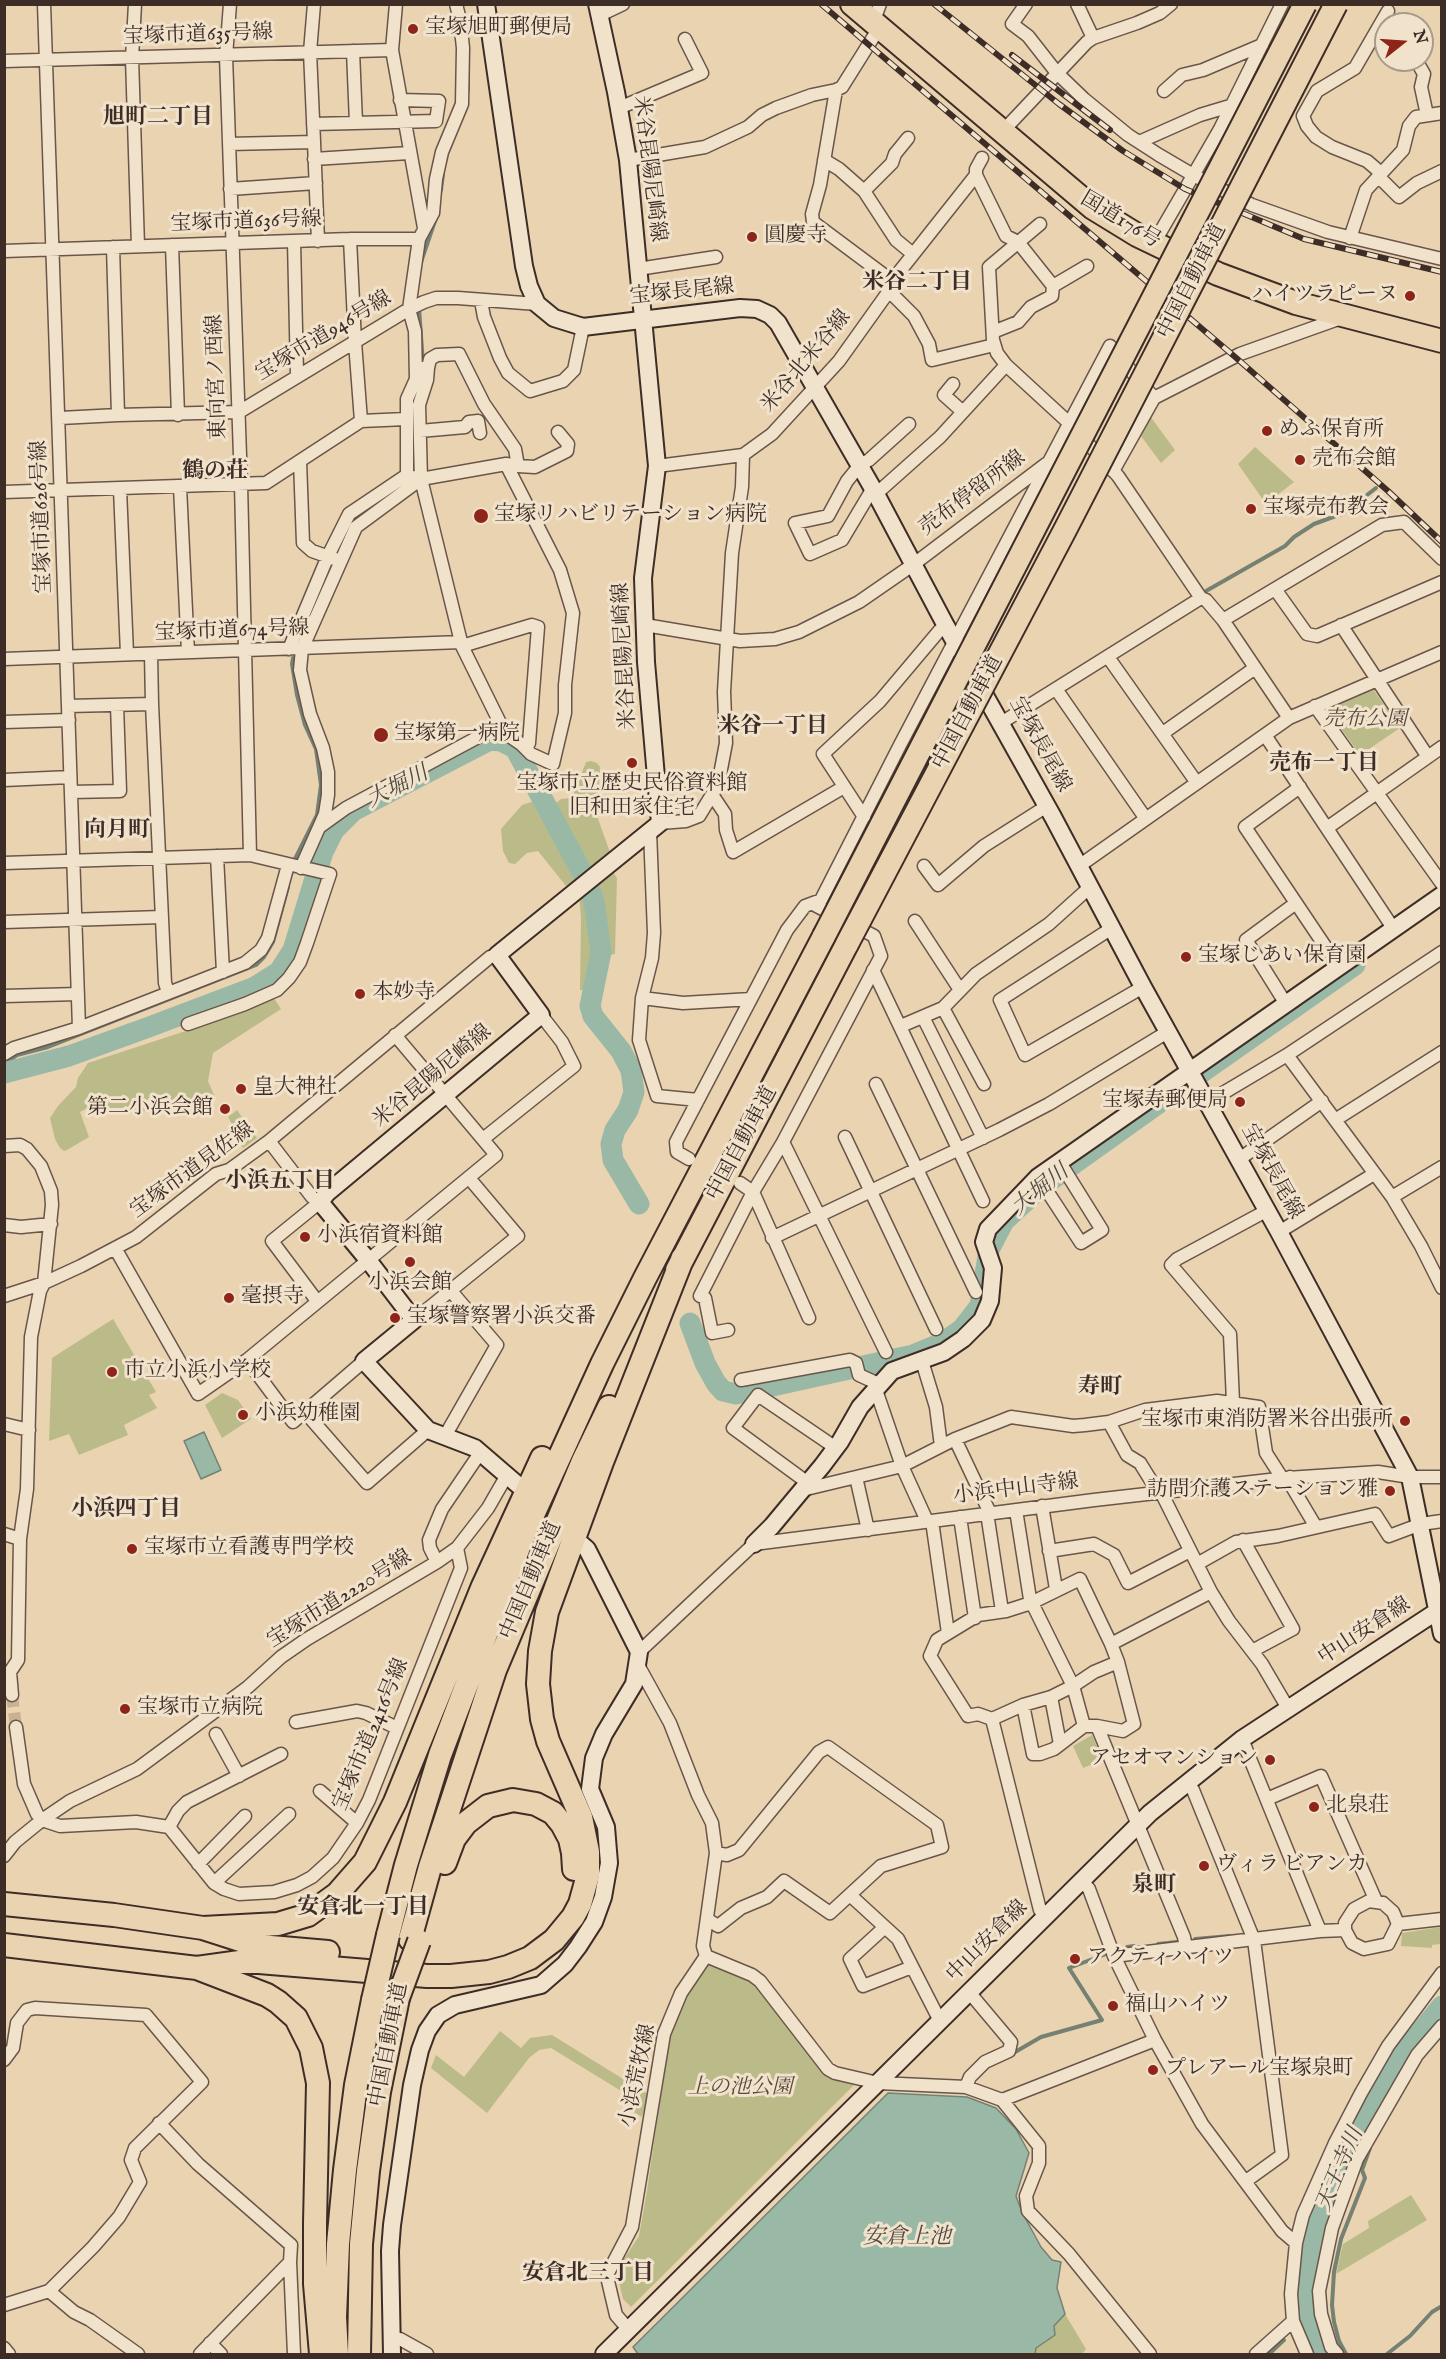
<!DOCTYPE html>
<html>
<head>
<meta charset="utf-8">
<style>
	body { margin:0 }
	#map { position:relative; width:1446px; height:2359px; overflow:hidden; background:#ead3b1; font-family:"IM FELL English",serif }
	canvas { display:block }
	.frame { position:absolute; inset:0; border:6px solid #3e2d27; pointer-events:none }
	.north { position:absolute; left:1374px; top:12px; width:60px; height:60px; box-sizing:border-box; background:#f1e2cc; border:2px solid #a99a8a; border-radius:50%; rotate:73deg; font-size:16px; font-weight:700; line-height:24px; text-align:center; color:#3e2d27 }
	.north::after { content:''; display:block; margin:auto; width:21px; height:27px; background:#8f2418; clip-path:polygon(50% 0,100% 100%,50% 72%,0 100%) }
</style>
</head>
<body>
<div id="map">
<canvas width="1446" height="2359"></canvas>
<div class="frame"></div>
<div class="north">N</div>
</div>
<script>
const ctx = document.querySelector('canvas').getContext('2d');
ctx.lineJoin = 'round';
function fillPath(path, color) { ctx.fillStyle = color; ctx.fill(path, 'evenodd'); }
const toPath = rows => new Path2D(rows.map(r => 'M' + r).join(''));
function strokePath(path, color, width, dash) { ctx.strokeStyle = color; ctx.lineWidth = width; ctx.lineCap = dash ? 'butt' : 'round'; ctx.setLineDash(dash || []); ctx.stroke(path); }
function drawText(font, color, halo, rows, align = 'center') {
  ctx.font = font + ' "IM FELL English","Noto Serif JP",serif'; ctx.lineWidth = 6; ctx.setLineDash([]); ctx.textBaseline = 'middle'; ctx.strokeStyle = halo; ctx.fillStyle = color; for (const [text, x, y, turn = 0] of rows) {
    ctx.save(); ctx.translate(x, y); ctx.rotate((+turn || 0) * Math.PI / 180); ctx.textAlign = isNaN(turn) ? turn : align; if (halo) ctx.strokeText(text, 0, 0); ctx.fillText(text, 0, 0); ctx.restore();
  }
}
fillPath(toPath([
	[1150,416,1175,450,1161,463,1141,436],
	[1255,447,1294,482,1266,504,1238,464],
	[1373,689,1400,728,1360,755,1329,712,1332,706],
	[591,761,597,763,600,767,597,816,611,855,571,887,569,884,566,886,538,851,527,853,515,864,509,863,503,851,501,829,522,805,534,801,540,810,544,812,561,799,572,798,586,762],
	[611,869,617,878,615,954,607,956,602,963,602,989,580,990,581,917,579,895],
	[266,986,281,1009,213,1053,208,1081,214,1095,192,1111,174,1110,154,1115,146,1111,134,1114,95,1104,80,1112,89,1137,67,1150,64,1151,60,1148,55,1139,50,1118,58,1106,76,1087,78,1078,88,1063,216,1021],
	[237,1110,257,1138,243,1148,228,1127,232,1124,228,1117],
	[113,1319,156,1392,149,1395,157,1408,124,1425,128,1435,79,1455,69,1434,49,1441,52,1358],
	[222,1393,238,1400,251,1419,222,1438,205,1405],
	[1092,1735,1103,1760,1083,1768,1073,1746],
	[1441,1927,1441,1944,1432,1945,1432,1948,1401,1946,1402,1933],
	[708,1962,752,1980,824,2072,855,2084,631,2307,623,2299,617,2273,620,2265,639,2236,647,2191,668,2043,676,2015],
	[500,2031,521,2048,530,2038,552,2035,649,2095,642,2117,626,2107,631,2097,551,2048,539,2050,529,2058,487,2113,431,2068,436,2055,464,2077],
	[1411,2195,1427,2220,1336,2274,1343,2244,1369,2228,1368,2221],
	[1065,2314,1086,2349,1082,2354,1036,2354,1036,2348,1055,2335,1054,2326]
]), '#bbbb89');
const water = toPath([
	[204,1432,221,1470,201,1479,184,1441,204,1432],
	[888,2093,967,2097,996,2108,1016,2129,1029,2153,1016,2196,1022,2212,1041,2247,1052,2260,1061,2262,1057,2288,1065,2314,1054,2326,1055,2335,1036,2348,1035,2354,638,2354,633,2347,888,2093]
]);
fillPath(water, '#99b9a6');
strokePath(water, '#758173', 1.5);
strokePath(toPath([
	[468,90,468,71],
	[441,190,443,174],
	[421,262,436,218],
	[419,308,423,364],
	[413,426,415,460],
	[350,523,383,500],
	[1206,591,1285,546,1294,537,1314,524,1344,513,1376,488],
	[314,606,333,560],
	[293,658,292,664,297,695,305,725,316,749,321,785,317,815,294,861],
	[4,1065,17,1055,48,1047,256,965,264,957,273,942,288,887],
	[1195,1939,1230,1936],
	[1158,1944,1177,1942],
	[1127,1947,1134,1946],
	[1010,2055,1041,2037,1102,2020,1069,1968,1106,1954],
	[1269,2354,1284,2340],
	[1346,2354,1339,2341,1334,2322,1332,2305,1334,2272,1341,2239,1365,2178,1362,2170,1370,2148],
	[1387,2354,1410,2336,1432,2312,1442,2306]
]), '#758173', 4);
strokePath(toPath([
	[4,1073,69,1056,149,1027,255,987,279,972,293,950,323,852,334,830,353,811,490,740,501,741,515,748,584,876,594,901,601,952,590,1006,593,1016,621,1051,631,1070,634,1092,628,1110,615,1130,611,1144,613,1160,639,1204],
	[1194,1078,1355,965],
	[690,1323,705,1363,716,1383,723,1391,736,1394,913,1355,942,1343,962,1329,980,1306,989,1250,1004,1221,1040,1188,1166,1098],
	[1321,2354,1310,2333,1305,2272,1317,2228,1340,2163,1369,2105,1402,2055,1442,2006]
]), '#99b9a6', 21);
strokePath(toPath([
	[12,1695,16,1727]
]), '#c8b295', 12, [12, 6]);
const street = toPath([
	[44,4,79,1028],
	[135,4,132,58,138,246],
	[230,4,226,56,241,484,250,855],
	[396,4,392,50,424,228],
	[1026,4,1012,24,1028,36,1057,73,1084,99,1128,135,1159,155,1193,175,1252,205,1328,232,1442,259],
	[1077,4,1093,38],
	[600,15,623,4],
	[873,23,880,4],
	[353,51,356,123],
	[1416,60,1424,74,1421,87,1427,115],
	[4,61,392,50],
	[836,90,820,185,812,214,813,222,892,281],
	[1164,91,1182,75,1203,70,1262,45],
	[619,108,702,73,685,39],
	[313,124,436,121,439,101,400,100],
	[1002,132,1087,42,1093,38,1137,23,1160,13,1171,4],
	[314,142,310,52,314,4],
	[1139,142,1200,115,1230,106],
	[229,144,314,142,318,241],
	[314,159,409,153],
	[628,160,705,147,748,127,762,115,776,108,812,95,836,90,842,87,879,28],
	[824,160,839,169,864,191,896,240,913,254],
	[1381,173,1367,161,1332,147,1316,137,1307,126,1303,116,1317,91,1355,68,1388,11],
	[976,175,1006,236,1018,242,1053,286,1052,296,1031,307,1018,322,993,332],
	[1378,176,1399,197,1417,183,1442,171],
	[230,189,316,183],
	[864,191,892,163,895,154,908,138],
	[1040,224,989,267,993,340,997,353,1006,365,1068,422,1118,476,1201,598,1206,600,1223,620,1289,718],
	[1350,238,1366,190,1403,150,1409,126,1416,117,1442,113],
	[350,239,355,342,361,421],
	[419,239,433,213,436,179,442,152,462,104,463,48,460,20,456,4],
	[294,241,297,375],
	[1154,243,1220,129,1282,4],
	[172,245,178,415],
	[113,247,118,415],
	[4,251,350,239,419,239,409,309,415,331,416,379,407,399,407,475,349,514,328,556,289,649],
	[638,269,716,257],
	[1053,286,1087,266],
	[889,291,914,316,929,344,932,360,994,345],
	[481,301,484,317,500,358,508,373,530,391,563,381,574,370,583,327],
	[420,368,428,368,430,359,437,355,459,354,484,404,515,449,518,466,535,467,567,451,568,444,558,432],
	[428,368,427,380,419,405,421,479,462,646,505,733,521,744,531,754,553,764,565,713,565,685,573,613,560,570,506,464],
	[953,384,944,395,963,412],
	[60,418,118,415,239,412,409,309,424,302,436,298,458,298,537,304],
	[420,431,465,427,469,422,478,421,480,433],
	[300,461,303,543,312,551,335,559],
	[657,466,743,455,772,434,839,361,889,291,892,281,976,175,976,169,982,158],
	[1113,471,1154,398,1240,354,1341,318],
	[413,477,421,479,506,464,514,465],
	[180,487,188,652],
	[873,488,842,540,810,554,795,523,828,516,847,481,860,465,869,460,909,424],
	[120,489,127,654],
	[4,492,266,483,361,421,406,419],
	[876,494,940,437,1006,365],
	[1275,589,1307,634,1317,636,1442,582],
	[1223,620,1382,525,1404,522,1442,559],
	[645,625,740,641,775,639,799,632,859,602,914,564,1046,464],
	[1341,625,1428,757],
	[462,646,532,625,538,627,529,743,526,749],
	[151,654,152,704,165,983,168,992],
	[1108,657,1197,783],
	[4,659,461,642],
	[1056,689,1146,819],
	[68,706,152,704],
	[1315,706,1442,884],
	[4,722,69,720],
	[1001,723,1201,598],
	[1163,733,1255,668],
	[1265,735,1393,928],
	[4,780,70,777],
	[657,780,688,781,720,778],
	[1300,787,1245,827,1339,967],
	[71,792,120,791,117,705],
	[713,796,725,814,726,830,733,852,844,787],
	[864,817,823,754,880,701,939,631,946,626],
	[660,823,686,821,699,816,718,785,726,743,724,692,732,553,742,487,743,455],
	[321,826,346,808,482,735,493,732,505,733],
	[1327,828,1442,747],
	[650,831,654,933,652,958,642,998,683,1003,751,999],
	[217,856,223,972],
	[4,863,250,855,330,874,307,943,300,962,289,978,277,990,245,1004,188,1024],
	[924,866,938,885,984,846,1047,806],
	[1079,866,1289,718,1442,652],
	[301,868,325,814,328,795,328,772,323,748,310,714,300,670,302,649,356,527,421,479],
	[915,921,960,990],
	[4,922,162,917],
	[1112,928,1000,1000,1025,1055,1143,987],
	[873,970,983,1201],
	[4,996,78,994],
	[642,998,639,1040,657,1096,698,1100],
	[1286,1004,1246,940,1296,903],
	[943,1008,984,1084],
	[923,1017,983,1138],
	[901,1026,943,1008,976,974,1049,924,1090,887],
	[4,1054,14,1048,79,1028,245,963,261,950,268,938,288,865],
	[1287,1055,1392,1197,1421,1246,1442,1288],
	[876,1084,976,1292],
	[1208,1102,1287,1055,1442,952],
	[1335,1120,1442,1052],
	[845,1137,936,1329],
	[483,1139,574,1066,562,1042,541,1015],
	[269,1141,312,1197,320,1202,272,1241,317,1301],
	[783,1142,886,1352],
	[4,1146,20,1145,27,1149,41,1166,51,1191,52,1205,44,1283,40,1291,31,1337,27,1489,20,1539,18,1660,10,1672,12,1695],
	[689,1159,677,1152,676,1142,787,930,805,906,821,900,900,745,1110,346,1154,398],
	[1238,1160,1322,1101],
	[1038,1177,1081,1243,1102,1230,1059,1161],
	[740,1183,753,1192,809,1318],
	[1392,1197,1442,1167],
	[4,1225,21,1227,51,1224],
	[1279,1232,1374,1174],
	[772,1238,999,1130,1049,1104,1169,1031],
	[115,1248,198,1394,247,1360,496,1155,395,1035],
	[4,1296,44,1283,81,1266,136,1237,216,1174,229,1170,269,1141,490,957,497,955],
	[414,1320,518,1236,469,1178],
	[728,1330,712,1333,705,1298,700,1296,753,1192,783,1142,881,956,874,936,813,904],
	[247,1360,293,1422,364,1361],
	[922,1361,936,1407,941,1446],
	[741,1380,850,1360,856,1363,859,1375,881,1385],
	[876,1390,902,1466,927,1521],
	[1233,1402,1230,1334,1171,1265,1177,1259,1266,1211],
	[305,1412,367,1483,428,1430],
	[1109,1422,1127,1455,1140,1463,1158,1492],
	[4,1424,29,1430],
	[445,1436,497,1345,451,1291],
	[955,1439,990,1513],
	[856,1477,868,1530],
	[1290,1477,1291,1485,1316,1527],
	[808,1483,733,1428,758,1395,836,1448],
	[802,1490,902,1466,955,1439,1011,1417,1073,1426,1085,1425,1109,1422,1145,1410,1217,1401,1259,1407,1266,1453,1282,1478],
	[1161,1492,1211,1592,1229,1621,1262,1664,1289,1710],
	[1042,1506,1056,1589],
	[1016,1510,1030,1599,1073,1686,1094,1672,1118,1662],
	[987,1513,1002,1611],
	[960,1517,975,1618],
	[932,1521,948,1633],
	[4,1534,20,1539],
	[1243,1540,1293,1629,1252,1651],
	[1049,1551,1094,1544,1114,1555,1128,1583,1190,1551],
	[437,1562,457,1548],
	[1197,1564,1236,1542,1278,1536,1375,1514,1389,1536,1421,1524,1442,1521],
	[639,1652,754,1544,1094,1500,1287,1478,1378,1472,1410,1477,1442,1477],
	[1051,1697,1023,1705,992,1719,978,1714,968,1716,930,1656,937,1640,978,1615,1006,1611,1031,1603,1080,1579,1111,1644,1211,1592],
	[1023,1705,1033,1754,1040,1754,1054,1749,1084,1726,1097,1726,1123,1731,1134,1724,1118,1662,1111,1644],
	[992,1719,1040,1910,1046,1917],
	[296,1722,357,1711,366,1713,397,1728],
	[1097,1726,1184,1937,1186,1948],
	[16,1727,24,1784,37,1814,42,1820,60,1826,136,1822,169,1827],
	[216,1734,239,1776],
	[1242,1739,1320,1931],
	[1060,1744,1051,1697,1073,1686,1084,1726],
	[1187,1783,1193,1790,1254,1940,1282,2155,1246,2181],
	[320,1791,357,1823],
	[1267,1799,1321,1776,1376,1901],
	[169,1827,214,1883,224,1889,239,1894,274,1892,297,1885,312,1877,333,1858,357,1823,369,1800,461,1568,457,1548,488,1508,507,1475],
	[169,1827,178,1811,187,1802,281,1754],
	[4,1856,15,1842,42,1820,70,1801,137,1769,248,1687,281,1657,307,1639,437,1562,430,1548,429,1540,442,1509,480,1453],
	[198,1864,245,1816],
	[1082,1881,1089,1889,1114,1956,1155,2040,1202,2124,1282,2231,1296,2243],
	[214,1883,289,1814],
	[850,1895,898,1939,940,2021],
	[1369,1901,1383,1903,1393,1912,1398,1924,1388,1944,1364,1949,1352,1943,1345,1930,1345,1923,1354,1909,1369,1901],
	[707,1919,718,1926,741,1908,767,1897,784,1881,830,1913,881,1866,942,1847,937,1825,828,1747,819,1752,739,1850,727,1855,716,1853],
	[1398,1924,1442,1919],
	[885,1927,850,1959,863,1986,912,1967],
	[706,1956,752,1975,760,1981,828,2069,835,2073,878,2083,966,2087,1002,2100,1039,2146,1039,2163,1026,2196,1028,2211,1069,2254,1150,2354],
	[1114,1956,1320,1931,1345,1930],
	[4,2060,13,2048,17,2023,27,2010,35,2008,146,2015,202,2082,135,2148,131,2160,140,2182,119,2217,93,2247,49,2291,4,2305],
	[966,2087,970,2077,985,2062,1009,2051,1011,2042,969,1992],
	[1002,2100,1155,2040],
	[159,2123,198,2164,291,2245,290,2262,294,2354],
	[49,2291,74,2312,90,2320,138,2354],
	[629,2330,616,2315,608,2281,608,2273,632,2227,664,2034,681,1993,706,1956,703,1946,716,1853,712,1823,698,1795,670,1723,638,1665],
	[392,2339,400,2339,427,2354],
	[210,2343,221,2354],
	[4,2348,9,2354],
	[200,2354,290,2262],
	[1256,2354,1293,2321],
	[1307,2354,1293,2321,1291,2294,1296,2243,1303,2215,1335,2143,1361,2093,1388,2046,1442,1973],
	[1337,2354,1331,2347,1321,2314,1319,2291,1332,2228,1357,2159,1417,2055,1442,2026]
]);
const secondary = toPath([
	[486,4,524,266,529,286,537,304,554,318,583,327,740,308,757,309,770,315,778,323,876,494,946,626,1053,817,1143,987,1279,1232,1410,1477,1442,1634],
	[518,1485,475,1448,428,1430,364,1361,414,1320,368,1260,320,1202,327,1193,541,1015,497,955,660,823,646,662,643,578,657,466,628,160,616,92,597,4],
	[754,1544,772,1526,822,1466,840,1442,860,1407,892,1371,944,1352,963,1339,982,1320,990,1301,993,1268,984,1242,988,1229,1038,1177,1442,895],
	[392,2354,390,2251,392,2225,412,2085,420,2050,427,2031,438,2015,455,2005,541,1985,565,1964,578,1947,594,1922,603,1897,609,1863,606,1827,590,1789,594,1758,604,1734,634,1684,639,1652,587,1549,580,1543],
	[604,2354,1150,1813,1242,1739,1442,1608]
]);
const highway = toPath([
	[852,4,1093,208,1137,235,1218,274,1296,303,1442,341],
	[677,1270,847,944],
	[445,1863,454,1839,466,1823,488,1806,513,1800,536,1804,553,1813,562,1824,570,1839,573,1853,574,1869],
	[4,1904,114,1915,203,1928,259,1946,328,1952],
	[203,1928,278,1924,308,1915,337,1894,365,1862,395,1802,483,1586,542,1458],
	[388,1935,406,1865,440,1755,522,1539,602,1364,645,1278,824,936],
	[410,1939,430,1867,495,1670,583,1461,609,1407],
	[4,1945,197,1968,240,1962,259,1962,427,1976,451,1976,489,1972,508,1967,530,1958,554,1940,573,1917,580,1904,588,1875,588,1852,581,1817,548,1741,542,1719,538,1684,540,1651,547,1612,602,1462,683,1257],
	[197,1968,267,1995,278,2002,296,2018,311,2048,318,2083,315,2223,315,2284,321,2354],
	[337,2354,335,2317,338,2244,345,2170,356,2085,373,2000],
	[359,2354,361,2244,368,2171,379,2092,398,1998]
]);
strokePath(street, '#69564a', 15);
strokePath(secondary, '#3e2d27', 20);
strokePath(highway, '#3e2d27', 26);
strokePath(street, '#f1e2cc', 12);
strokePath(secondary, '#f1e2cc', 16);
strokePath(highway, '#ead3b1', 22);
const rail = toPath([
	[821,4,1234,356,1388,491,1442,542],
	[934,4,1059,104,1123,151,1185,189,1304,239,1442,272],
	[1012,55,1110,130]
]);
strokePath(rail, '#3e2d27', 6);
strokePath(rail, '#f1e2cc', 4, [11]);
const highwayBridge = toPath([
	[824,936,1305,4],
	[847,944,1065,530,1336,4],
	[398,1998,419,1941],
	[373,2000,388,1935]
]);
strokePath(highwayBridge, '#3e2d27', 26, []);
strokePath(highwayBridge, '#ead3b1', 22);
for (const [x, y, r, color] of [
	[413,29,6,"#8f2418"],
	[752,237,6,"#8f2418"],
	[1410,296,6,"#8f2418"],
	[1267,431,6,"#8f2418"],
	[1300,460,6,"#8f2418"],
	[1251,509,6,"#8f2418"],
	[481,516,8,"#8f2418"],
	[381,735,8,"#8f2418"],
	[632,763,6,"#8f2418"],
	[1186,957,6,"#8f2418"],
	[360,994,6,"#8f2418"],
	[241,1089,6,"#8f2418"],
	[1240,1102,6,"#8f2418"],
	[225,1109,6,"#8f2418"],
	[305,1237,6,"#8f2418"],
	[410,1262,6,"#8f2418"],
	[229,1298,6,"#8f2418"],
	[395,1318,6,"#8f2418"],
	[112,1372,6,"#8f2418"],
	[243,1415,6,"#8f2418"],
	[1405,1421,6,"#8f2418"],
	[1390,1491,6,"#8f2418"],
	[132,1549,6,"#8f2418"],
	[125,1709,6,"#8f2418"],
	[1270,1760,6,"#8f2418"],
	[1314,1807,6,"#8f2418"],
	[1204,1866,6,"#8f2418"],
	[1075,1959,6,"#8f2418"],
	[1113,2006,6,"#8f2418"],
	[1153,2070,6,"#8f2418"]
]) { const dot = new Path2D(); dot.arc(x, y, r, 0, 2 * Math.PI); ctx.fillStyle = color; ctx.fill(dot); strokePath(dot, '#f1e2cc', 2); }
drawText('21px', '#3e2d27', '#f1e2cc', [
	["宝塚旭町郵便局",425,29],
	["圓慶寺",764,237],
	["ハイツラピーヌ",1398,296,"right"],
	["めふ保育所",1279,431],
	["売布会館",1312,460],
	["宝塚売布教会",1263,509],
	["宝塚リハビリテーション病院",494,516],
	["宝塚第一病院",394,735],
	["宝塚市立歴史民俗資料館",632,785,"center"],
	["旧和田家住宅",632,809,"center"],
	["宝塚じあい保育園",1198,957],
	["本妙寺",372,994],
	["皇大神社",253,1089],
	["宝塚寿郵便局",1228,1102,"right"],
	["第二小浜会館",213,1109,"right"],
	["小浜宿資料館",317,1237],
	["小浜会館",410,1284,"center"],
	["毫摂寺",241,1298],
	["宝塚警察署小浜交番",407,1318],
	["市立小浜小学校",124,1372],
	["小浜幼稚園",255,1415],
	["宝塚市東消防署米谷出張所",1393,1421,"right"],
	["訪問介護ステーション雅",1378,1491,"right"],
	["宝塚市立看護専門学校",144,1549],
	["宝塚市立病院",137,1709],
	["アセオマンション",1258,1760,"right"],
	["北泉荘",1326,1807],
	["ヴィラ ビアンカ",1216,1866],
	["アクティハイツ",1087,1959],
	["福山ハイツ",1125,2006],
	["プレアール宝塚泉町",1165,2070]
], 'left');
drawText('21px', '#3e2d27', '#f1e2cc', [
	["宝塚市道635号線",198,36,-2],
	["米谷昆陽尼崎線",648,169,83],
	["国道176号",1120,221,31],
	["宝塚市道636号線",246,223,-2],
	["中国自動車道",1193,282,-63],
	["宝塚長尾線",682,293,-6],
	["宝塚市道946号線",324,337,-31],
	["米谷北米谷線",807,362,-50],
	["東向宮ノ西線",218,377,-92],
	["売布停留所線",973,494,-37],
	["宝塚市道626号線",43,517,-92],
	["宝塚市道674号線",232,632,-2],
	["米谷昆陽尼崎線",626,656,-93],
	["中国自動車道",969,713,-62],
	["宝塚長尾線",1039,745,61],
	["米谷昆陽尼崎線",433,1077,-40],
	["中国自動車道",743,1144,-62],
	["宝塚市道見佐線",193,1171,-36],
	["宝塚長尾線",1271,1172,61],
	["小浜中山寺線",1016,1490,-7],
	["中国自動車道",532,1581,-67],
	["宝塚市道2220号線",340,1600,-32],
	["中山安倉線",1365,1632,-33],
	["宝塚市道2416号線",372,1735,-67],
	["中山安倉線",988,1942,-45],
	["中国自動車道",390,2045,-79],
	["小浜荒牧線",639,2076,-78]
]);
drawText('italic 21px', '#57493b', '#f1e2cc', [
	["売布公園",1365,721],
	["上の池公園",740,2089]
]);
drawText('bold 22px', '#3e2d27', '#f1e2cc', [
	["旭町二丁目",158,118],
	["米谷二丁目",917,283],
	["鶴の荘",215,472],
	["米谷一丁目",773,727],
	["売布一丁目",1324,764],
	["向月町",117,831],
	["小浜五丁目",280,1182],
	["寿町",1100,1388],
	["小浜四丁目",126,1510],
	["泉町",1154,1886],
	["安倉北一丁目",363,1908],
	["安倉北三丁目",588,2274]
]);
drawText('italic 22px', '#504940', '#f1e2cc', [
	["大堀川",398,788,-27],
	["大堀川",1041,1191,-39],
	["天王寺川",1341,2170,-67],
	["安倉上池",907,2238]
]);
</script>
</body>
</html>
